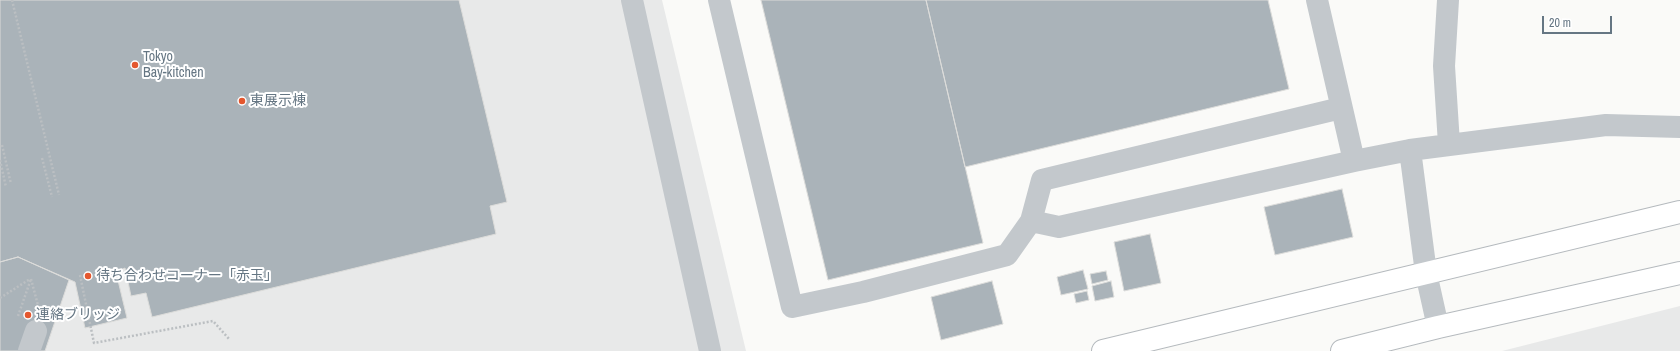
<!DOCTYPE html>
<html>
<head>
<meta charset="utf-8">
<style>
	body { margin:0 }
	#map { position:relative; width:1680px; height:351px; overflow:hidden; background:#fafaf8; font-family:"Archivo Narrow",sans-serif }
	canvas { display:block }
	.scale { position:absolute; left:1542px; top:16px; width:70px; height:18px; box-sizing:border-box; border:2px solid #657683; border-top:0; padding-left:5px; font-size:12px; line-height:14px; white-space:nowrap; color:#657683; -webkit-text-stroke:3px #fff; paint-order:stroke }
</style>
</head>
<body>
<div id="map">
<canvas width="1680" height="351"></canvas>
<div class="scale">20 m</div>
</div>
<script>
const ctx = document.querySelector('canvas').getContext('2d');
ctx.lineJoin = 'round';
function fillPath(path, color) { ctx.fillStyle = color; ctx.fill(path, 'evenodd'); }
const toPath = rows => new Path2D(rows.map(r => 'M' + r).join(''));
function strokePath(path, color, width, dash) { ctx.strokeStyle = color; ctx.lineWidth = width; ctx.lineCap = dash ? 'butt' : 'round'; ctx.setLineDash(dash || []); ctx.stroke(path); }
function drawText(font, color, halo, rows, align = 'center') {
  ctx.font = font + ' "Archivo Narrow","Noto Sans JP",sans-serif'; ctx.lineWidth = 4; ctx.setLineDash([]); ctx.textBaseline = 'middle'; ctx.strokeStyle = halo; ctx.fillStyle = color; for (const [text, x, y, turn = 0] of rows) {
    ctx.save(); ctx.translate(x, y); ctx.rotate((+turn || 0) * Math.PI / 180); ctx.textAlign = isNaN(turn) ? turn : align; if (halo) ctx.strokeText(text, 0, 0); ctx.fillText(text, 0, 0); ctx.restore();
  }
}
fillPath(toPath([
	[0,0,662,0,746,351,0,351],
	[1680,306,1680,351,1502,351]
]), '#e8e9e9');
const building = toPath([
	[0,0,459,0,507,202,490,206,496,234,152,317,146,293,131,296,125,268,116,272,127,318,85,328,75,282,18,257,0,262,0,0],
	[761,0,926,0,983,243,828,280,761,0],
	[926,0,1268,0,1289,89,965,167,926,0],
	[1342,189,1353,237,1275,255,1264,207,1342,189],
	[1150,234,1161,283,1124,291,1114,242,1150,234],
	[18,257,69,280,45,351,0,351,0,262,18,257],
	[1083,270,1088,289,1061,295,1057,277,1083,270],
	[1106,271,1108,280,1092,284,1090,274,1106,271],
	[992,281,1003,324,941,340,931,297,992,281],
	[1111,281,1114,297,1095,301,1092,286,1111,281],
	[1087,291,1089,300,1076,303,1074,294,1087,291]
]);
fillPath(building, '#aab3b9');
strokePath(building, '#dcdcda', 1);
const major = toPath([
	[1103,351,1680,212],
	[1342,351,1438,327,1680,273]
]);
strokePath(major, '#b5babe', 24);
strokePath(toPath([
	[12,0,59,195],
	[2,145,11,184],
	[42,158,52,197],
	[0,160,6,187],
	[80,275,94,343,213,321,230,340],
	[31,279,39,309],
	[0,298,30,279],
	[18,316,31,279]
]), '#bbbfc2', 2.5, [2, 2]);
strokePath(toPath([
	[632,0,710,351],
	[719,0,792,307,863,292,1007,255,1031,221,1042,180,1341,108],
	[1317,0,1354,161,1410,150,1426,273,1438,327],
	[1448,0,1444,66,1449,144],
	[1410,150,1606,125,1680,127],
	[1031,221,1059,227,1354,161],
	[29,351,36,331]
]), '#c3c8cc', 22);
strokePath(major, '#fff', 22);
for (const [x, y, r, color] of [
	[135,65,4,"#e4572e"],
	[242,101,4,"#e4572e"],
	[88,276,4,"#e4572e"],
	[28,315,4,"#e4572e"]
]) { const dot = new Path2D(); dot.arc(x, y, r, 0, 2 * Math.PI); ctx.fillStyle = color; ctx.fill(dot); strokePath(dot, '#fff', 1.5); }
drawText('14px', '#657683', '#fff', [
	["Tokyo",143,57],
	["Bay-kitchen",143,73],
	["東展示棟",250,101],
	["待ち合わせコーナー「赤玉」",96,276],
	["連絡ブリッジ",36,315]
], 'left');
</script>
</body>
</html>
